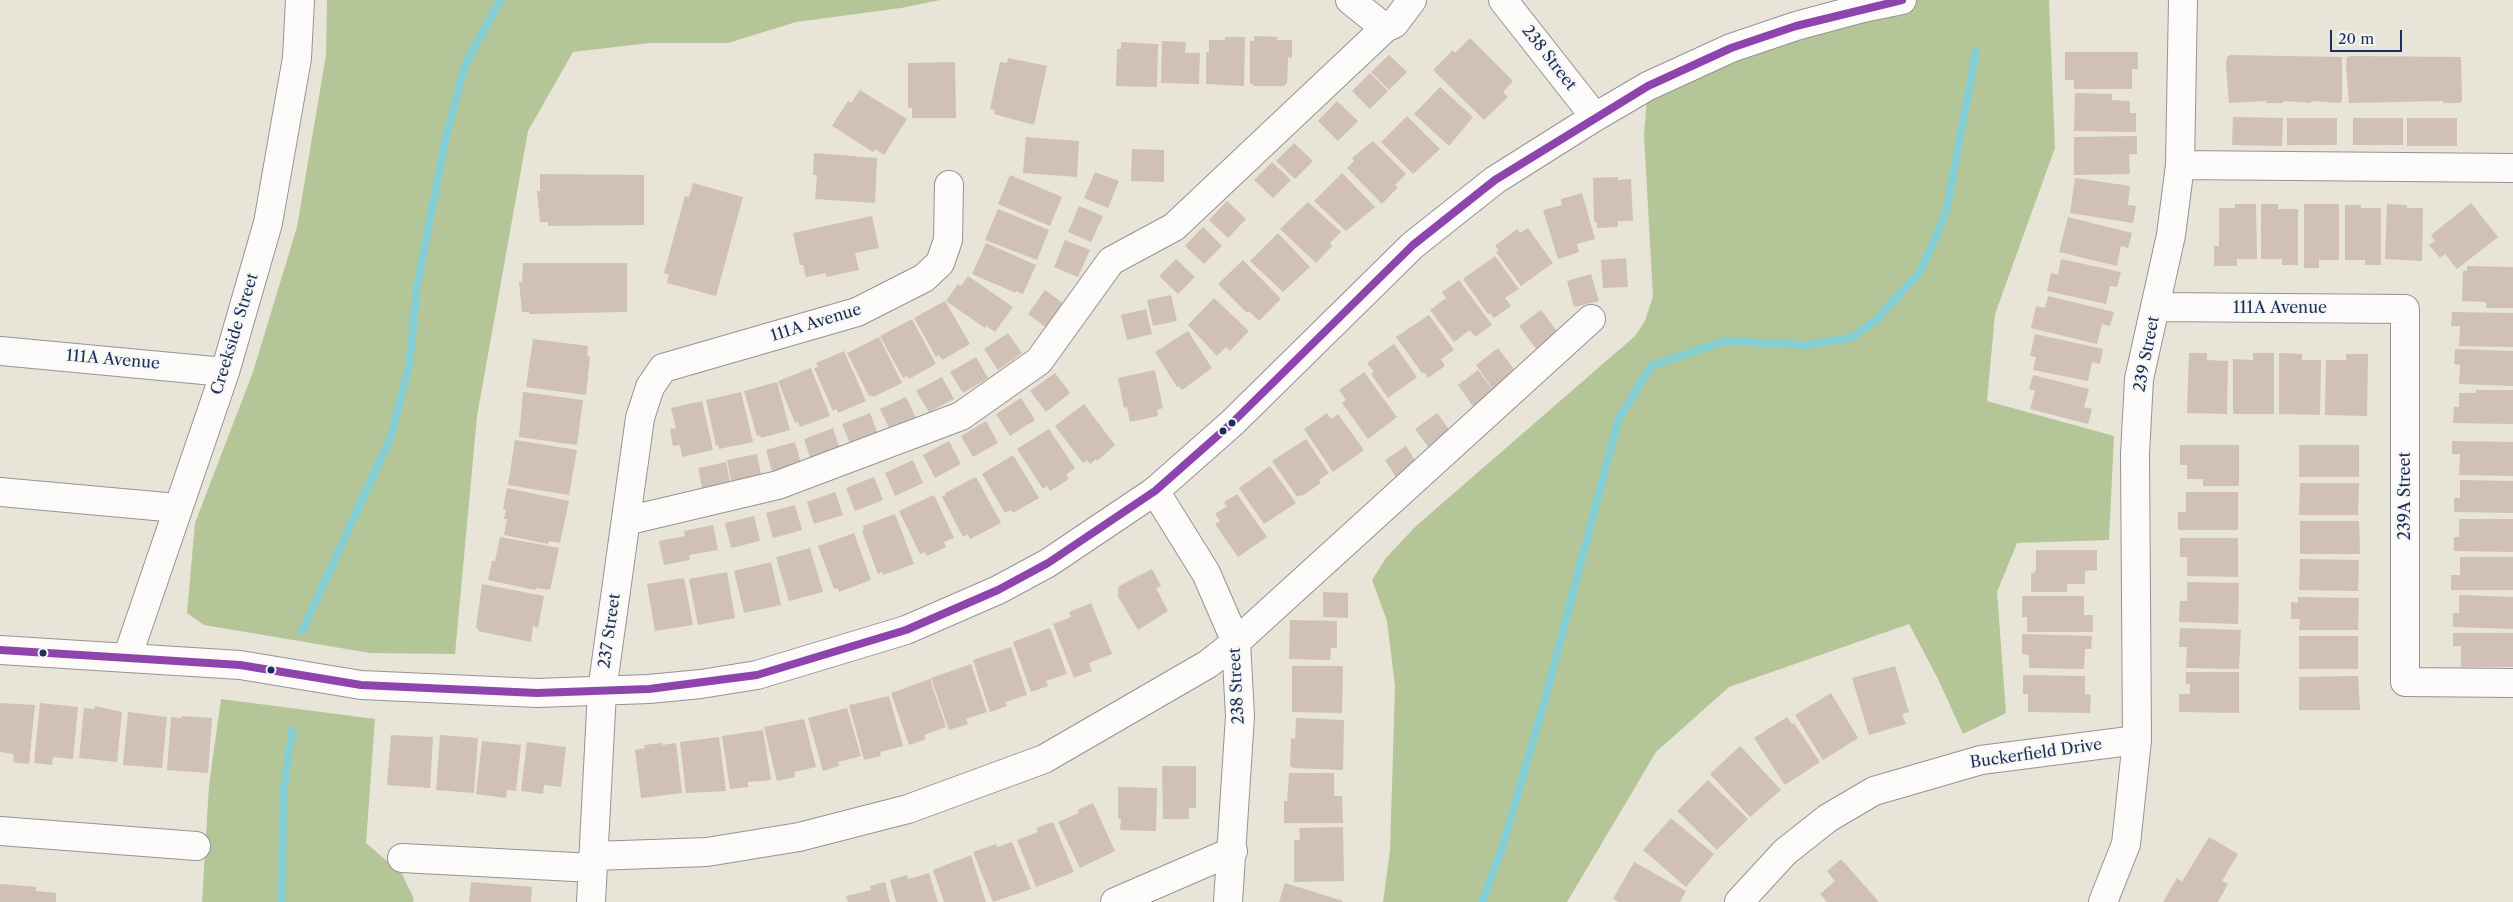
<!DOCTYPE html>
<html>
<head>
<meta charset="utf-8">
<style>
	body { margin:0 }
	#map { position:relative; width:2513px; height:902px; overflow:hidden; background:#e8e4d8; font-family:"Libre Caslon Text",serif }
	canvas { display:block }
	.scale { position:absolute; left:2330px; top:30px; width:72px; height:22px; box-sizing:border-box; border:2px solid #1b2f5e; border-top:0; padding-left:6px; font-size:15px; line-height:18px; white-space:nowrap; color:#1b2f5e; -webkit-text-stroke:4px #f6f6f2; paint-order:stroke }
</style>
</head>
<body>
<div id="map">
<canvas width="2513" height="902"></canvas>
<div class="scale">20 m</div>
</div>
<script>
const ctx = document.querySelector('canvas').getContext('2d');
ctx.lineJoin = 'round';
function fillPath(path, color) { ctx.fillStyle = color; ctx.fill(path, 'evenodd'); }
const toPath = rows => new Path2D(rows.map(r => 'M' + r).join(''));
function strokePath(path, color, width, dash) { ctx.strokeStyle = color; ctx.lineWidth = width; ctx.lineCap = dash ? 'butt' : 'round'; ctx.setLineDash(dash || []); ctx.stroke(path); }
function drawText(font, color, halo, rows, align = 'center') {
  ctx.font = font + ' "Libre Caslon Text",serif'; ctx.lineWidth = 4; ctx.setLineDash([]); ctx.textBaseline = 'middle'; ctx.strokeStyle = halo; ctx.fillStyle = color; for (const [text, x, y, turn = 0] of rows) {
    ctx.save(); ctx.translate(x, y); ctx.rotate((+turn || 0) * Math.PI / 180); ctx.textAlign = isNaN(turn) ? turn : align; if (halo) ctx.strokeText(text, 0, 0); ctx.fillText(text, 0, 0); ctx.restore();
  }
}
fillPath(toPath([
	[327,0,940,0,901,8,796,22,728,43,649,43,573,52,528,131,477,416,455,654,370,653,204,625,187,613,195,523,253,372,297,227,326,55],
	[1862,0,2049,0,2055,148,1995,314,1987,401,2114,436,2109,540,2017,543,1997,592,2006,713,1963,734,1938,679,1909,624,1729,687,1656,752,1567,902,1383,902,1390,851,1395,686,1387,621,1372,580,1386,558,1416,526,1635,336,1645,321,1653,296,1644,135,1648,86],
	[221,699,375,719,366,843,402,874,414,899,413,902,202,902,209,785]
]), '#b4c697');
strokePath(toPath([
	[302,631,390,439,409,366,417,286,446,137,465,65,500,0],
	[282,902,283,794,292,731],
	[1482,902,1503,845,1544,703,1618,420,1651,366,1724,341,1807,345,1851,338,1876,320,1921,270,1946,212,1976,52]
]), '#85cfd4', 8);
fillPath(toPath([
	[1254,36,1277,37,1277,40,1292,40,1292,58,1288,57,1287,84,1285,84,1285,86,1253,86,1253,84,1250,84,1250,41,1254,41],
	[1225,37,1245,37,1244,86,1206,84,1206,52,1209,52,1209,40,1225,40],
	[1470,38,1513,81,1503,92,1508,97,1484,120,1433,70,1453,50,1455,53],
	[1162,41,1186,42,1185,53,1200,53,1199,84,1161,83],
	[1121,42,1158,44,1157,87,1116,86,1117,49,1121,49],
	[2065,52,2138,52,2138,69,2132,69,2132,89,2074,89,2074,80,2065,80],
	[1389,55,1407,72,1389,90,1371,72],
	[2231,55,2342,57,2342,101,2340,103,2311,101,2311,103,2283,101,2283,103,2266,103,2266,101,2229,103,2226,65,2227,57],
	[2351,56,2461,57,2462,101,2460,103,2443,103,2443,101,2349,103,2346,65,2347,57],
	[1008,58,1047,66,1034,125,994,114,995,110,990,109,1000,62,1007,63],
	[955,62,956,118,912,118,912,108,908,108,908,63],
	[1370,73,1388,91,1370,109,1352,91],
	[1440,87,1473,117,1449,146,1414,114],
	[860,90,907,119,884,155,875,149,873,152,832,126,848,101,851,103],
	[2075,93,2112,94,2112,100,2130,101,2130,113,2136,113,2136,132,2074,131],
	[1337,101,1358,121,1338,141,1318,121],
	[1407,116,1440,149,1413,174,1381,142],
	[2233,117,2283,118,2282,146,2232,145],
	[2287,118,2337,118,2337,145,2287,145],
	[2353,118,2403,118,2403,145,2353,145],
	[2407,118,2457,118,2457,146,2407,146],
	[2137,136,2137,154,2129,154,2130,174,2074,175,2074,137],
	[1026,137,1079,141,1077,177,1023,173],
	[1373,141,1406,174,1395,185,1398,187,1382,204,1347,168,1354,161,1352,158],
	[1294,143,1313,161,1295,179,1276,161],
	[1132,149,1164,150,1164,182,1131,181],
	[814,153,877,158,875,203,815,199,817,175,813,175],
	[1272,162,1291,180,1273,198,1254,180],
	[1095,172,1119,181,1108,208,1084,198],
	[1342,173,1375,207,1346,231,1314,201],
	[540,174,644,175,644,225,548,226,548,222,540,222,537,191,540,191],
	[1010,175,1062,197,1050,226,998,204],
	[1618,177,1618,180,1631,179,1633,221,1618,221,1618,227,1597,228,1597,222,1594,222,1593,178],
	[2075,178,2130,186,2128,205,2136,206,2133,223,2070,213],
	[693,183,743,197,716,296,667,283,669,275,664,273,685,196,689,197],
	[1582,193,1595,239,1577,244,1579,252,1558,259,1543,210,1562,205,1561,199],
	[1227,201,1246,219,1228,238,1209,220],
	[1308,202,1341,232,1330,243,1332,246,1316,263,1280,229],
	[2471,203,2498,237,2457,269,2445,254,2440,258,2429,245,2435,241,2431,235],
	[2235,204,2256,204,2257,259,2237,259,2237,266,2214,266,2214,246,2219,246,2219,208,2235,208],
	[2261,204,2278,204,2278,209,2298,209,2298,265,2282,265,2282,259,2261,259],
	[2304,204,2339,204,2339,260,2319,260,2319,268,2304,268],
	[2387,204,2407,205,2407,208,2423,208,2422,261,2385,259],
	[2345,205,2361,205,2361,208,2381,208,2381,265,2365,265,2365,260,2345,260],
	[1079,206,1103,216,1091,242,1068,232],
	[998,209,1049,230,1037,260,985,240],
	[872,216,879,248,855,253,859,270,826,277,826,273,806,277,803,265,800,265,793,233],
	[2068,217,2132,233,2128,248,2121,246,2117,266,2059,252],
	[1203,227,1222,246,1204,264,1185,246],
	[1528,228,1553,263,1521,286,1496,252,1499,250,1495,246,1517,229,1520,233],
	[1278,233,1310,267,1283,292,1250,261],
	[1065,240,1090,250,1078,277,1054,267],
	[986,243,1036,265,1023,294,1016,291,1016,293,972,274],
	[1495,256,1519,289,1505,298,1511,306,1494,318,1490,313,1488,314,1463,279],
	[1626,258,1628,287,1603,288,1601,260],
	[1176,259,1195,277,1178,294,1159,276],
	[2061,259,2121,272,2117,287,2110,286,2106,304,2047,291,2051,273,2058,275],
	[1243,260,1281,299,1259,321,1249,311,1247,313,1218,284],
	[523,263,627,263,627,312,529,314,529,312,522,312,519,282,522,282],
	[2467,266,2513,267,2513,308,2486,308,2486,302,2462,301,2463,271,2467,271],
	[1591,274,1599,301,1574,307,1567,281],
	[968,276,1013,307,995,332,986,326,985,328,946,301,958,284,961,286],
	[1459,280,1492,325,1475,337,1470,330,1454,342,1430,310,1446,298,1442,292],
	[1045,290,1067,306,1049,330,1028,314],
	[1171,295,1177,321,1153,326,1147,300],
	[2048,296,2114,312,2110,326,2102,324,2097,344,2031,328,2036,306,2045,308],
	[1214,298,1249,331,1230,351,1226,347,1217,356,1188,325],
	[945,301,970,344,942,360,939,355,936,357,914,318],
	[1146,309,1152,334,1127,340,1121,315],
	[1541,310,1559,334,1537,350,1519,326],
	[2452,312,2513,313,2513,347,2459,346,2460,326,2451,326],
	[1429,315,1454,350,1441,359,1445,366,1428,378,1424,372,1422,373,1396,337],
	[912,319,936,364,909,379,907,376,903,378,880,336],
	[1188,331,1212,368,1182,390,1179,386,1177,387,1155,352],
	[1008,333,1022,353,998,370,984,349],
	[2035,334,2103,349,2100,364,2092,362,2088,381,2033,370,2036,357,2030,356],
	[879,337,902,383,873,397,872,395,869,396,847,353],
	[533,339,588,346,587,356,590,357,586,395,526,387],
	[1394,344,1417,377,1388,398,1371,374,1374,372,1367,363],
	[1498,348,1516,372,1493,389,1476,365],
	[2455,349,2513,351,2513,386,2459,384,2460,365,2454,364],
	[844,351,866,401,838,413,837,409,833,411,814,368,818,367,816,363],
	[2189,353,2207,353,2207,360,2228,361,2227,414,2187,413],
	[2253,353,2274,353,2274,414,2233,414,2233,359,2253,360],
	[2279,353,2302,354,2302,360,2321,360,2320,415,2279,414],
	[2346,354,2368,354,2367,416,2325,415,2326,360,2346,360],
	[976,357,988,378,963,393,950,372],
	[811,368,830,416,800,427,798,422,795,423,778,381],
	[1155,370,1163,408,1157,410,1158,416,1130,422,1127,407,1124,408,1118,378],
	[1478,370,1495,393,1474,408,1458,385],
	[1364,372,1397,417,1368,439,1342,403,1346,400,1339,390],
	[1055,373,1070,393,1046,412,1030,391],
	[2033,375,2089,389,2084,407,2092,409,2088,424,2030,409,2035,391,2029,389],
	[942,377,954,399,929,412,916,391],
	[777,382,790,430,761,438,760,435,757,436,744,391],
	[2476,390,2513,390,2513,424,2453,423,2454,407,2459,407,2459,393,2476,393],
	[523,392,583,400,577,445,519,437],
	[741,392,753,442,719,449,718,445,716,446,706,400],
	[906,397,917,420,891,432,880,409],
	[1021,398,1035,420,1010,436,996,414],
	[702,401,713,450,682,457,680,445,673,446,670,429,676,428,671,408],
	[1084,404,1115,445,1097,461,1096,459,1090,464,1087,460,1083,463,1055,426],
	[870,413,879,437,852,448,842,424],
	[1327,413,1331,419,1338,414,1364,450,1333,472,1304,429],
	[1437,413,1454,436,1432,452,1415,429],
	[986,421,998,443,973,457,961,436],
	[833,428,841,453,812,463,804,439],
	[1049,429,1075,468,1066,475,1069,479,1050,491,1047,486,1043,489,1017,449],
	[1306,439,1329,473,1319,480,1321,483,1302,496,1300,495,1297,497,1272,461],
	[515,440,577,450,569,495,508,485],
	[949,441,961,464,935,478,923,455],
	[2452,441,2513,442,2513,476,2459,475,2460,454,2452,454],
	[795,442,802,467,773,475,766,450],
	[2180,445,2239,445,2239,486,2203,486,2203,479,2187,479,2187,465,2180,465],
	[2299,445,2359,445,2359,477,2299,477],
	[1406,446,1420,468,1399,482,1385,460],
	[757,454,762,479,732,485,727,460],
	[1013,455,1039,498,1013,513,1011,510,1005,513,982,474],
	[913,460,923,483,895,496,885,473],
	[726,462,731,486,703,493,698,468],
	[1270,466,1296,503,1264,524,1239,488],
	[874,477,883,500,855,511,846,488],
	[976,477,1001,523,970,539,968,534,963,537,942,497,946,495,945,493],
	[2460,480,2513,481,2513,513,2454,512,2454,498,2460,498],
	[2300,483,2359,483,2358,515,2299,515],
	[507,488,569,501,560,543,549,541,548,544,504,535,507,519,504,519,506,510,503,509],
	[835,492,843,515,814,524,807,502],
	[2186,492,2238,492,2238,530,2178,530,2178,512,2186,512],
	[1237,494,1267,537,1238,557,1215,524,1220,521,1215,514,1227,506,1224,502],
	[934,495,954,538,944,542,946,547,927,556,925,552,920,554,899,511],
	[795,505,802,530,773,538,766,513],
	[895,514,914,564,883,575,882,572,878,574,862,531,864,530,863,526],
	[754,516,760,541,731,548,725,523],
	[2459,519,2513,519,2513,552,2454,551,2454,537,2459,537],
	[2300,521,2359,521,2360,554,2300,554],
	[713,525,718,550,689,555,690,560,664,565,659,541,685,536,684,531],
	[854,533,871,580,839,592,838,588,834,589,818,546],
	[500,537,559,548,550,590,536,588,535,590,488,580,492,561,495,561],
	[2180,538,2238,538,2238,577,2187,576,2187,557,2180,557],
	[810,548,823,592,789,601,776,557],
	[2036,550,2097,550,2097,570,2085,571,2085,584,2067,584,2067,592,2031,592,2031,573,2034,573,2036,569],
	[2460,557,2513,557,2513,590,2451,590,2451,575,2460,575],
	[2300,559,2359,560,2358,591,2299,590],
	[771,562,781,605,744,613,734,571],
	[1152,569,1161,586,1156,588,1168,611,1138,630,1117,595,1119,594,1118,591,1119,586],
	[727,572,735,618,698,625,689,579],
	[684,578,693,625,655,631,647,584],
	[2187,582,2239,583,2238,624,2179,622,2180,601,2187,601],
	[482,584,544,596,538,628,533,626,531,642,478,631,478,628,476,628],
	[1323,592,1348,593,1348,618,1323,617],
	[2459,595,2513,597,2513,629,2453,627,2453,613,2459,613],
	[2022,596,2084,596,2084,615,2093,615,2093,632,2027,632,2027,617,2022,617],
	[2298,597,2359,598,2358,630,2299,630,2300,619,2291,619,2291,602,2298,603],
	[1091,603,1112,654,1089,663,1092,671,1074,678,1053,624,1071,617,1069,612],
	[1290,620,1337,621,1337,648,1331,648,1330,660,1289,659],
	[1050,628,1067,674,1046,681,1048,686,1031,692,1013,642],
	[2180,628,2241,630,2239,669,2186,668,2187,647,2179,647],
	[2453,633,2513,633,2513,667,2461,667,2461,646,2453,646],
	[2022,634,2092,636,2091,649,2085,649,2084,669,2029,668,2029,655,2022,654],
	[2299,636,2358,636,2358,669,2299,669],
	[1011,647,1027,695,1005,702,1007,706,990,712,973,660],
	[971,664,987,712,966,719,968,724,949,730,931,678],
	[1292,666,1343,666,1342,713,1292,712],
	[1895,666,1909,712,1902,714,1906,724,1869,735,1852,678],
	[2186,672,2239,672,2239,713,2179,712,2179,694,2190,694,2190,684,2186,684],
	[2023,675,2085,676,2085,694,2091,695,2090,713,2028,712,2028,694,2023,694],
	[2358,676,2360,710,2299,710,2299,677],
	[930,679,946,727,924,735,926,739,909,745,891,693],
	[1831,693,1858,738,1823,760,1795,715],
	[889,696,903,746,880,752,881,756,864,760,849,705],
	[0,703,35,705,29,764,13,762,14,754,0,752],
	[40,703,78,707,73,759,53,757,52,765,34,763],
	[95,706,122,712,117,762,79,758,84,708,94,709],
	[847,708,861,756,838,762,839,766,823,771,808,718],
	[128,712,167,717,162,768,123,765],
	[182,716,212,718,208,773,167,770,171,717,181,718],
	[1787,717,1792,724,1794,723,1820,762,1785,785,1754,738],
	[1296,718,1344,720,1343,770,1293,768,1290,766,1291,738,1295,739],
	[804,719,816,767,794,772,795,777,777,781,764,727],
	[763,730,771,780,748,782,748,787,730,789,722,736],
	[391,735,433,737,430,788,387,785],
	[440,735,478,738,474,793,436,790],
	[719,737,726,791,686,793,680,742],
	[482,741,521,745,516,791,507,790,506,798,476,794],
	[527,742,566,747,561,787,544,785,543,794,521,791],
	[662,743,662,745,676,743,682,793,641,798,635,750,645,748,644,745],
	[1740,746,1781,790,1750,817,1710,774],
	[1162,766,1196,766,1196,808,1189,808,1189,819,1163,819],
	[1289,773,1334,773,1334,796,1342,796,1343,823,1284,823,1284,801,1287,801],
	[1708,780,1748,819,1717,850,1677,811],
	[1118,787,1157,788,1156,831,1120,830,1121,819,1118,819],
	[1093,803,1115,851,1080,868,1058,822,1079,813,1078,810],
	[1671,818,1714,854,1686,887,1643,850],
	[1053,822,1074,872,1036,887,1017,840,1038,832,1036,828],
	[1343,827,1344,881,1294,882,1294,840,1300,840,1299,828],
	[2209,837,2238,854,2222,881,2228,884,2218,902,2163,902,2177,878,2182,882],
	[1012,842,1031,889,993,902,973,852,996,844,997,847],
	[971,855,986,902,944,902,933,870],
	[1841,859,1879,902,1827,902,1820,894,1835,881,1827,871],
	[1634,862,1686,891,1680,902,1619,902,1613,899],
	[929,873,938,902,896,902,890,880,907,875,908,879],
	[471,882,532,887,531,902,469,902],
	[885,882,890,902,848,902,846,896,871,890,870,886],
	[1285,883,1343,901,1342,902,1279,902],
	[0,884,36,887,36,891,56,893,56,902,0,902]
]), '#d0c0b6');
const minor = toPath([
	[1350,0,1385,28,1394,24,1412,0],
	[1503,0,1595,117],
	[2180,165,2513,168],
	[2156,307,2405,309,2405,682,2513,683],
	[0,351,225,372],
	[1155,491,1206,573,1236,642,1240,716,1228,902],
	[0,492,177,508],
	[626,521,778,485,961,416,1039,361,1111,261,1174,227,1385,28],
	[127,658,225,372,268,223,297,58,300,0],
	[0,831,196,846],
	[594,856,707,852,799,837,908,809,1044,759,1208,664,1236,642,1591,319],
	[402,858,593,868],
	[591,902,602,691,640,418,650,387,663,368,857,312,924,278,940,263,948,240,949,185],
	[1115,902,1233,851],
	[1739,902,1785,852,1828,818,1874,791,1981,760,2137,740],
	[2103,902,2126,844,2137,740,2135,454,2139,379,2171,235,2180,165,2183,0]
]);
const major = toPath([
	[0,650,240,665,361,685,537,693,649,689,701,684,757,675,906,630,998,590,1048,563,1155,491,1232,423,1413,245,1495,180,1595,117,1648,86,1731,48,1796,26,1863,8,1902,0]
]);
strokePath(minor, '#929495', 30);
strokePath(major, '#929495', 30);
strokePath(minor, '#fcfbf9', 28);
strokePath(major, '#fcfbf9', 28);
strokePath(toPath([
	[0,650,240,665,361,685,537,693,649,689,757,675,906,630,998,590,1048,563,1155,491,1232,423,1413,245,1495,180,1648,86,1731,48,1796,26,1902,0]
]), '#8e44ad', 8);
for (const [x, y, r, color] of [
	[1232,423,4.5,"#1b2f5e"],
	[1223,431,4.5,"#1b2f5e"],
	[43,653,4.5,"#1b2f5e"],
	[271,670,4.5,"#1b2f5e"]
]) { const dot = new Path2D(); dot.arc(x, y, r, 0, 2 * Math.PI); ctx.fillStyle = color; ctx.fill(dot); strokePath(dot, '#f6f6f2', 2); }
drawText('16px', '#1b2f5e', '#f6f6f2', [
	["238 Street",1549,58,52],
	["111A Avenue",2280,308],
	["111A Avenue",816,323,-17],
	["Creekside Street",235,334,-73],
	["239 Street",2147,354,-79],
	["111A Avenue",113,360,5],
	["239A Street",2405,496,-90],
	["237 Street",610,631,-82],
	["238 Street",1237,686,-93],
	["Buckerfield Drive",2036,754,-8]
]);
</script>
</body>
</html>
